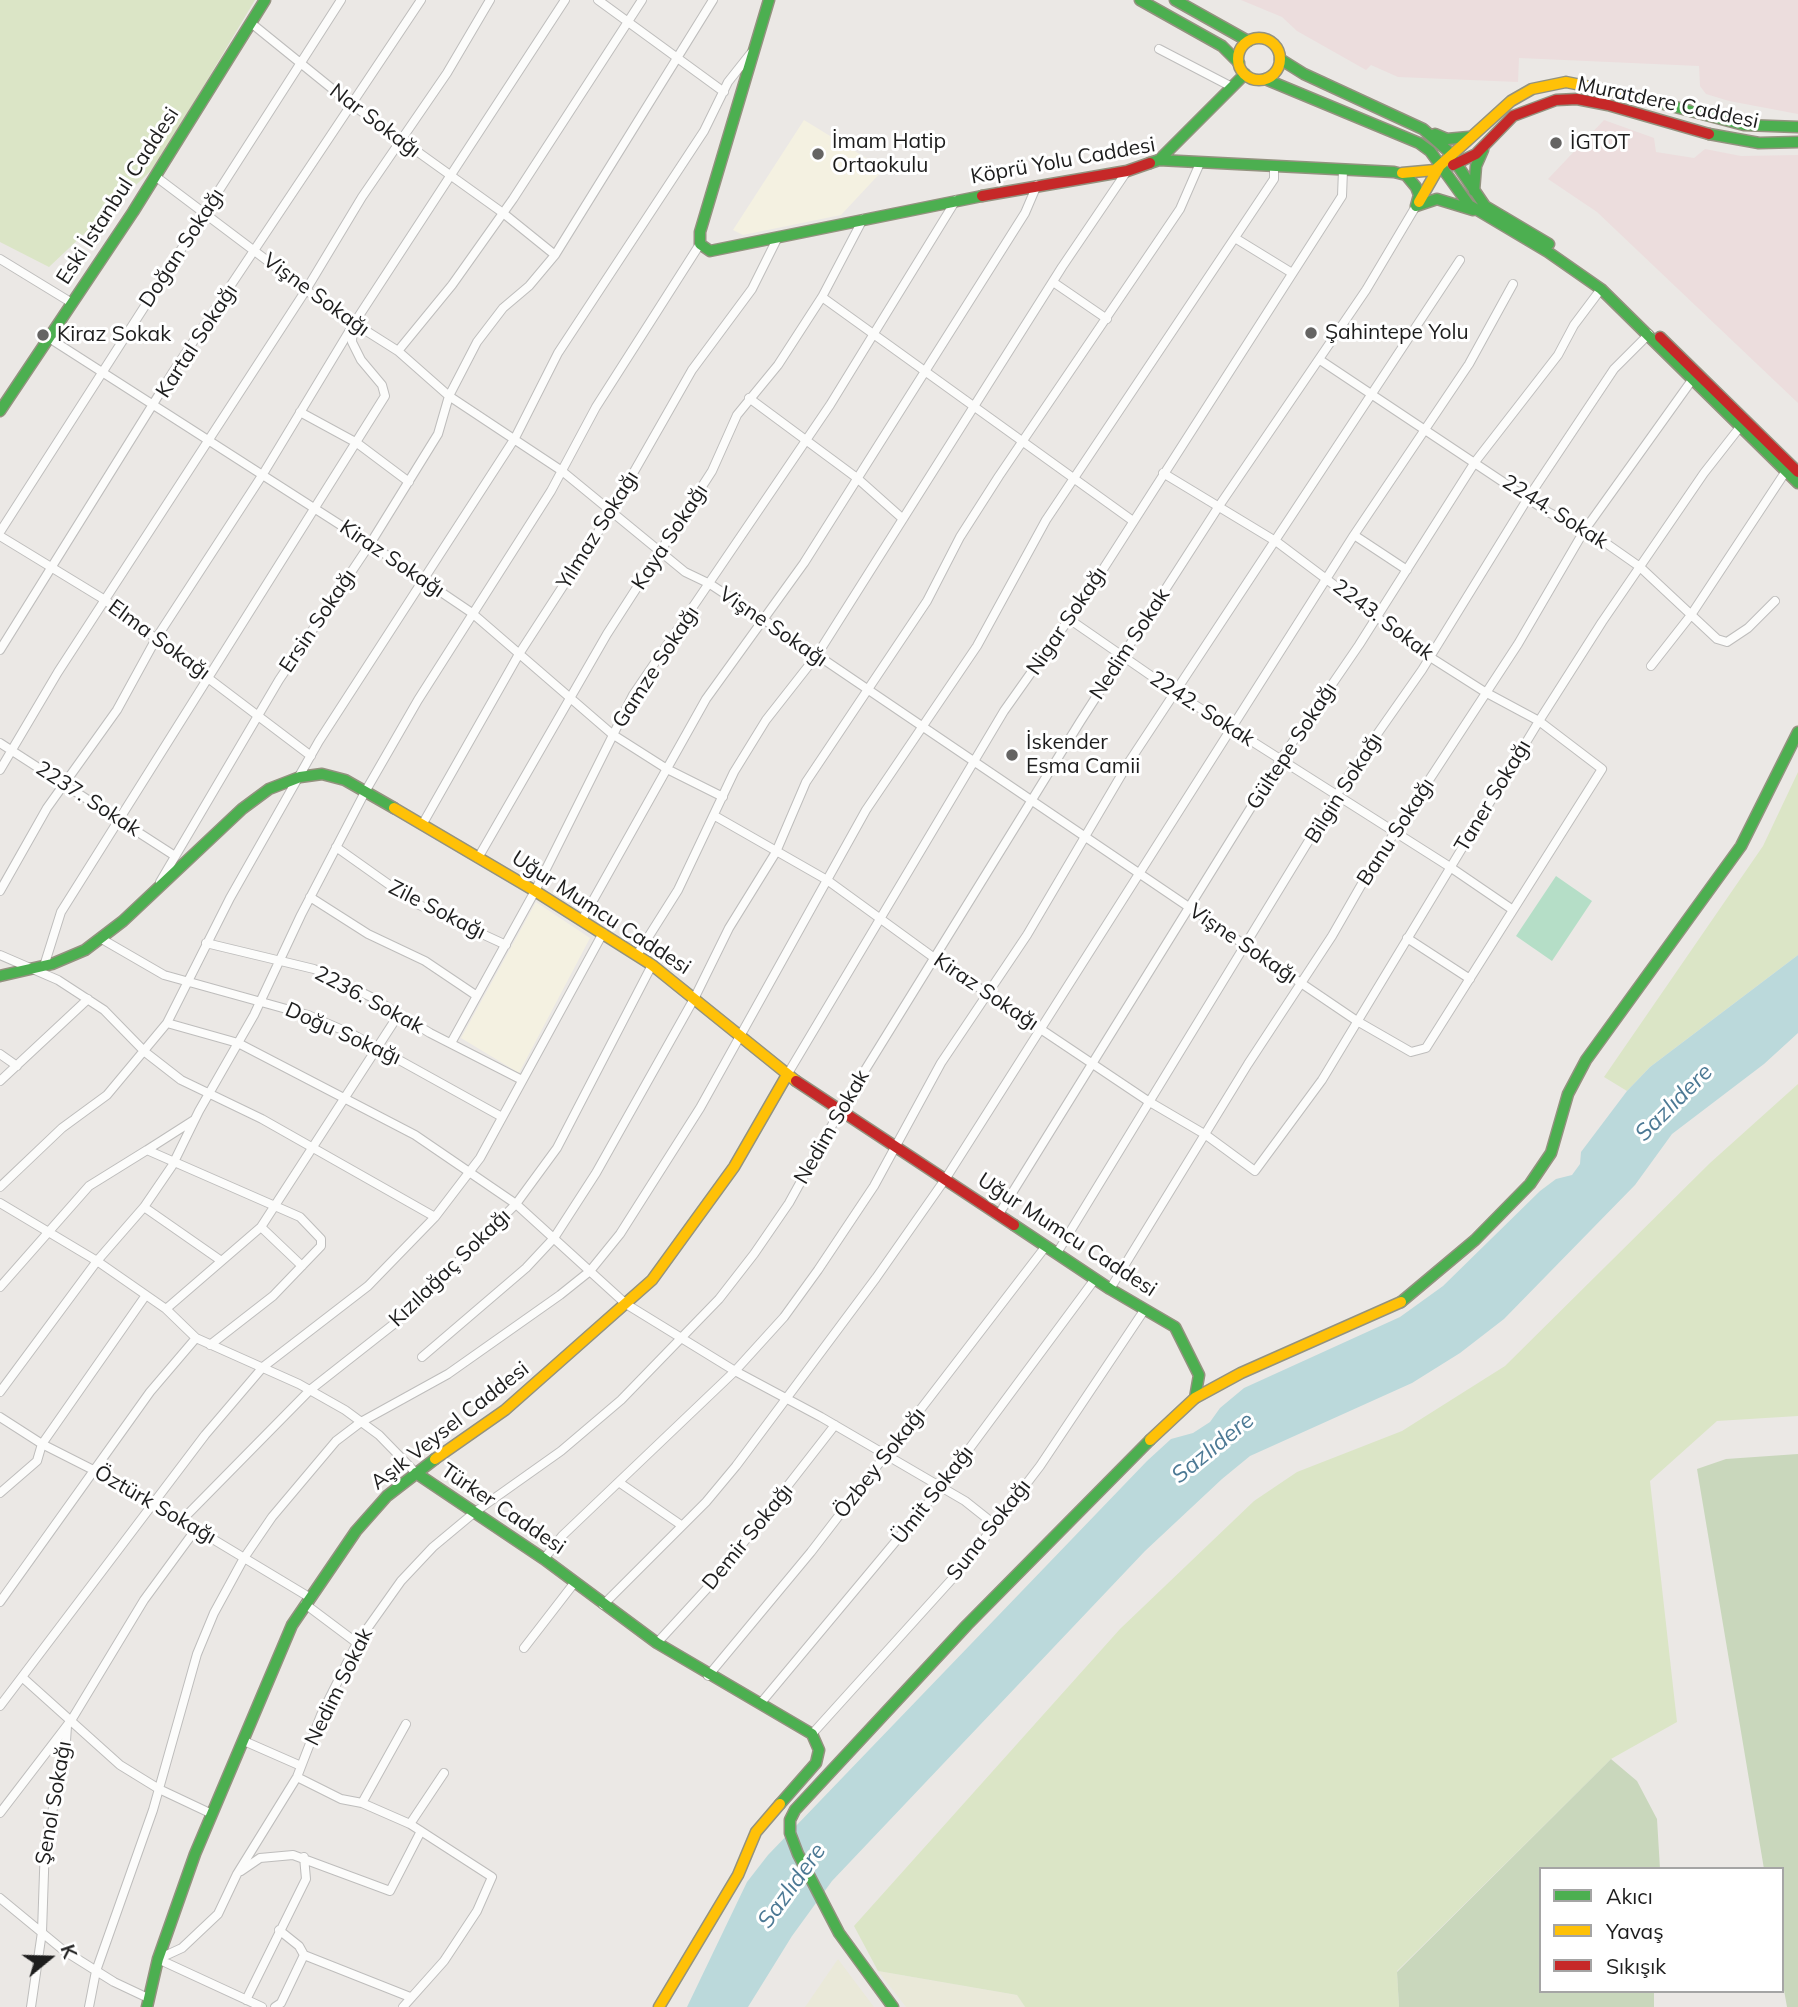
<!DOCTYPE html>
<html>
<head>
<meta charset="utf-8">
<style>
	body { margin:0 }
	#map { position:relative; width:1798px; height:2007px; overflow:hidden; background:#ebe8e5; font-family:Mulish,sans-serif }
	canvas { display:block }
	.legend { position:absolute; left:1539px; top:1867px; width:245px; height:126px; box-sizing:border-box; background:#fff; border:2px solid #a5a5a5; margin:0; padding:9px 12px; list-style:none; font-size:21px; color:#1d1d1d }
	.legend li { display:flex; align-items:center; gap:14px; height:35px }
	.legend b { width:35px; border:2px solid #a5a5a5 }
	.north { position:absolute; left:14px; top:1923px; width:70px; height:70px; -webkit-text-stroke:5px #fff; paint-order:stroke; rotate:71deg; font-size:19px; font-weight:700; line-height:28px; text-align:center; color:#1d1d1d }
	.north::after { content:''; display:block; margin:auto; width:24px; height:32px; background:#1d1d1d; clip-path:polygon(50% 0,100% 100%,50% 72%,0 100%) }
</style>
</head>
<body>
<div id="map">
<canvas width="1798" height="2007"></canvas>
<ul class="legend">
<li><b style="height:9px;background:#4caf50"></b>Akıcı</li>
<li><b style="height:9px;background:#ffc107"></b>Yavaş</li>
<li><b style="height:9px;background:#c62828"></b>Sıkışık</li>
</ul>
<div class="north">K</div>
</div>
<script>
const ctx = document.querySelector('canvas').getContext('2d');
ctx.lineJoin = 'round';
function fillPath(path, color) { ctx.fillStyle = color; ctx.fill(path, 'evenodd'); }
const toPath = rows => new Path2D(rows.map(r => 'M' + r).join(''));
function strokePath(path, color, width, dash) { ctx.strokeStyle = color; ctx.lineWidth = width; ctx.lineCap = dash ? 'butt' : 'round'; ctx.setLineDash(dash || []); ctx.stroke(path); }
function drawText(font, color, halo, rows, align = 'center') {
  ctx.font = font + ' Mulish,sans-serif'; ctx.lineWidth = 6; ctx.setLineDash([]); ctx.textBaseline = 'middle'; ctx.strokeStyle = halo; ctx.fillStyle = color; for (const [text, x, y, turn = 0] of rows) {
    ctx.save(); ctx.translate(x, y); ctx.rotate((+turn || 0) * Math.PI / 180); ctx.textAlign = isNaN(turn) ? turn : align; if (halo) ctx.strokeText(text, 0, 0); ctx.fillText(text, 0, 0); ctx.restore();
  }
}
fillPath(toPath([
	[1241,0,1798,0,1798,114,1729,101,1706,94,1700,86,1699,66,1519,58,1518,82,1398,77,1371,65,1366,70,1297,31,1282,17],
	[1604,120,1654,138,1656,152,1694,158,1705,149,1741,156,1798,155,1798,403,1597,212,1548,179]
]), '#ecdddd');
fillPath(toPath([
	[804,120,884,169,841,215,743,235,733,230],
	[536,902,590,938,519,1073,461,1038]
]), '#f4f1e1');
fillPath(toPath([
	[838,1959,874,2007,805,2007],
	[878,1971,1017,1995,1025,2007,906,2007]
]), '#eae9d9');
fillPath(toPath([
	[0,0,255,0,156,166,49,267,0,242],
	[1798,772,1798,955,1650,1067,1627,1091,1604,1077,1763,846],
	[1798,1084,1798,1416,1717,1421,1650,1481,1677,1722,1611,1759,1397,1971,1399,2007,1025,2007,1017,1995,878,1971,854,1926,1120,1629,1254,1501,1297,1472,1402,1431,1505,1366,1710,1163]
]), '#dbe5c6');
fillPath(toPath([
	[1798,1454,1798,2007,1787,2007,1782,1979,1782,1869,1764,1869,1697,1469,1726,1459],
	[1611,1759,1637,1781,1657,1819,1660,1869,1541,1869,1541,1991,1654,1991,1654,2007,1399,2007,1397,1972]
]), '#c9d7bc');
fillPath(toPath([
	[1556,876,1592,901,1552,961,1516,936]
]), '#b5dec7');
fillPath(toPath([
	[1798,955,1798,1033,1764,1064,1672,1134,1635,1185,1504,1319,1460,1353,1412,1383,1250,1456,1222,1479,1145,1551,832,1881,792,1936,748,2007,687,2007,747,1882,768,1855,1147,1461,1171,1439,1193,1433,1210,1422,1220,1408,1244,1388,1400,1317,1443,1286,1540,1191,1556,1179,1572,1175,1580,1164,1581,1152,1627,1091,1650,1067]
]), '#bbd9db');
const street = toPath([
	[598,0,724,92],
	[251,23,351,104,503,213,555,255,713,0],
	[1159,49,1232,87],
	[155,176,330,308,398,351,449,396,562,471,685,572,710,584,817,655,1357,1021,1411,1052,1426,1048,1602,769,1539,721,1485,692,1430,657,1277,542,1163,473],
	[1235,238,1292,273],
	[0,259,72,303],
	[1053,282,1107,319],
	[822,297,1133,521],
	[49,338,370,544,472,613,612,734,667,769,723,797],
	[398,351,452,285,513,199,642,0],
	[1320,360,1548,512,1600,539,1640,567,1717,639,1727,642,1748,628,1775,601],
	[749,398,857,478,903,519],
	[300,412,357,443,409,482],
	[0,532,341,0],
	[1354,535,1407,570],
	[0,536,105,600,311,756],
	[1069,619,1176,693,1450,867,1513,910],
	[0,650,173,372,421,0],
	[1651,666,1691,615,1786,471],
	[0,743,175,856],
	[0,770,58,672,306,290,362,197,447,73,490,0],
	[715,816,827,880,933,957,1148,1101,1206,1135,1255,1171,1322,1080,1539,721,1602,622,1704,473,1740,427],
	[422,825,519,654,611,512,692,370,752,289,778,237],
	[336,847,415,903,506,945],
	[478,858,607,634,712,471,737,415,778,365,822,297,863,219],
	[160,882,279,680,370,544,438,434,449,396,477,342,503,308,529,286,555,255],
	[0,891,47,808,117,710,157,637,263,474,353,325,565,0],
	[310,897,368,934,425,961,477,996],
	[582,920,706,699,804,563,1025,213,1037,185],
	[100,938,164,975,308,1015,354,1035,502,1117],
	[1407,938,1470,979],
	[206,943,314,969,371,997,430,1033,522,1080],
	[0,955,58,980,104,1010,145,1052,181,1080,262,1119,435,1217],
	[637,955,678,890,734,772,766,720,817,655,1062,267,1127,171],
	[44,966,61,912,385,396,382,385,361,360,352,342,353,326],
	[167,1023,238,1043,415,1135,516,1204,626,1304,735,1371,821,1417,965,1501,994,1524],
	[451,1043,535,891,633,695,830,405,956,200],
	[0,1054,17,1066],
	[787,1075,1004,711,1091,588,1342,196,1343,170],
	[0,1081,88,999],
	[147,1150,194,1120],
	[0,1187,62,1128,107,1095,167,1023,230,898,319,741,515,438,558,353,704,131,728,82,751,53],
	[0,1203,97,1261,166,1309,196,1338,299,1384,345,1410,379,1435,416,1473],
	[144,1207,220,1260],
	[999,1214,1281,759,1359,645,1475,462,1558,355,1574,325,1601,289],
	[261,1227,302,1266],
	[1057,1253,1352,770,1422,670,1528,498,1614,369,1649,334],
	[0,1287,89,1186,147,1150,300,1217,321,1239,321,1246,273,1296,210,1345],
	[1110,1289,1248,1064,1332,936,1367,875,1518,644,1584,531,1692,380],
	[166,1309,261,1227,399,1014],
	[422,1357,526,1268,554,1238,596,1173,695,997,729,928,776,852,806,782,927,601,960,537,999,476,1180,209,1200,163],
	[0,1392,97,1261,144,1207,172,1166,199,1111,254,1015,301,915,365,792,418,700,551,491,596,407,700,244],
	[0,1417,42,1444,123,1485,309,1597],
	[620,1483,681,1525],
	[0,1493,37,1461,42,1444,146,1295],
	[182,1520,310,1390,399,1320,516,1204,557,1148,652,965],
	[544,1559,562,1536,735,1371,784,1317,818,1270,874,1186,941,1063,1027,935,1129,762,1460,260],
	[0,1602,150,1392,196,1338],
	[305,1604,357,1643],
	[603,1605,706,1502,736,1466,876,1278,946,1178,1354,535,1469,364,1513,284],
	[657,1643,712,1583,835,1425],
	[524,1648,575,1582],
	[708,1676,811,1552,1046,1246],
	[22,1677,120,1765,159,1789,212,1814],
	[760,1704,941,1487,1095,1279],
	[0,1706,205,1435,263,1367,368,1286,435,1217,480,1158,603,933],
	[812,1734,962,1568,1040,1466,1145,1309],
	[244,1741,301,1766],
	[297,1777,341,1799,362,1803,410,1824,492,1877,477,1911,444,1961,403,2007],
	[362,1803,406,1724],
	[0,1813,72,1719,144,1600,196,1529],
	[410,1824,444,1773],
	[241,1871,260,1858,293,1855,390,1891,421,1831],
	[0,1898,63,1950,114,1982,148,1998],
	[279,1930,299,1946,304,1955,410,1997],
	[158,1959,182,1948,218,1914,237,1874,297,1777,321,1715,357,1643,401,1581,433,1547,475,1512,561,1451,621,1400,719,1299,754,1254,789,1203,841,1109,1080,722,1219,506,1366,290,1416,206],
	[158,1959,262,2007],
	[246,2000,306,1879,304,1857],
	[31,2007,42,1932,45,1843,65,1756,67,1726],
	[89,2007,96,1971,153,1810,197,1654,214,1613,244,1558,272,1517,336,1441,361,1422,448,1374,560,1295,590,1271,620,1234,700,1108,866,810,977,646,1046,520,1274,179,1274,167],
	[275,2007,281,2003,304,1955]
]);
const fast = toPath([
	[769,0,700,232,700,244,710,251,982,196],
	[1140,0,1222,46,1239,63],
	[1175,0,1248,41],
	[1280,59,1304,74,1423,129,1447,150,1485,206,1549,244],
	[1265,79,1419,143,1430,151,1469,205,1548,252,1601,289,1798,483],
	[1626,94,1744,125,1798,127],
	[1435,134,1447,139,1469,137],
	[1709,134,1759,143,1798,142],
	[1159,160,1245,74],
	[1150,163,1159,160,1394,172,1406,175,1416,187,1419,195,1416,206],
	[1474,191,1476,166,1483,150],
	[1416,206,1437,199,1473,210],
	[0,411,133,212,265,0],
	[0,976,52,964,85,950,123,921,242,809,269,789,300,777,322,774,345,780,394,808],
	[1014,1225,1110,1289,1175,1327,1199,1375,1195,1398],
	[1401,1302,1475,1240,1530,1184,1551,1153,1568,1094,1586,1060,1741,846,1798,732],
	[416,1473,544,1559,657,1643,812,1734,819,1750,816,1763,780,1804],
	[147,2007,158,1959,195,1854,292,1625,356,1531,387,1496,435,1459],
	[893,2007,839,1933,798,1854,790,1833,790,1820,795,1810,967,1625,1150,1440]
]);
const slow = toPath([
	'1238 59a21 21 0 1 1 42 0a21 21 0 1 1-42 0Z',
	[1402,173,1435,170,1511,101,1532,89,1566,82,1626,94],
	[1419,202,1439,167],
	[394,808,535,891,652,965,796,1081],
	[1150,1440,1195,1398,1241,1373,1401,1302],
	[435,1459,505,1410,652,1280,734,1167,787,1075],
	[659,2007,738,1875,756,1832,780,1804]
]);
const jam = toPath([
	[1453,165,1476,154,1513,116,1556,100,1577,99,1608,105,1709,134],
	[982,196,1127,171,1150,163],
	[1660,337,1798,472],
	[796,1081,1014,1225]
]);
strokePath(street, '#bebdbc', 10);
strokePath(fast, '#93927f', 13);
strokePath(slow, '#93927f', 13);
strokePath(jam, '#93927f', 13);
strokePath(street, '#fcfcfb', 8);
strokePath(fast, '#4caf50', 10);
strokePath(slow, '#ffc107', 10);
strokePath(jam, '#c62828', 10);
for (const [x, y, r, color] of [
	[1556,143,7,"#656463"],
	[818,154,7,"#656463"],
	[1311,333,7,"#656463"],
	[43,335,7,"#656463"],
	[1012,755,7,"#656463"]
]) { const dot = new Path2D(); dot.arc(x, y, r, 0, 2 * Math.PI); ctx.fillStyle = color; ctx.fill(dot); strokePath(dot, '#fff', 2.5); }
drawText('21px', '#1d1d1d', '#fff', [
	["Muratdere Caddesi",1668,103,12],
	["Nar Sokağı",375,121,37],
	["Köprü Yolu Caddesi",1063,161,-10],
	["Eski İstanbul Caddesi",118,196,-57],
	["Doğan Sokağı",182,248,-57],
	["Vişne Sokağı",316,295,36],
	["Kartal Sokağı",197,341,-57],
	["2244. Sokak",1555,512,32],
	["Yılmaz Sokağı",598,530,-58],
	["Kaya Sokağı",670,537,-57],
	["Kiraz Sokağı",392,559,34],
	["2243. Sokak",1383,620,37],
	["Ersin Sokağı",318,621,-56],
	["Nigar Sokağı",1067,621,-56],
	["Vişne Sokağı",773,627,34],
	["Elma Sokağı",159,640,36],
	["Nedim Sokak",1130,644,-57],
	["Gamze Sokağı",656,667,-57],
	["2242. Sokak",1202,709,33],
	["Gültepe Sokağı",1292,746,-57],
	["Bilgin Sokağı",1344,788,-58],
	["Taner Sokağı",1493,796,-59],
	["2237. Sokak",88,799,33],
	["Banu Sokağı",1396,832,-57],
	["Zile Sokağı",437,910,27],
	["Uğur Mumcu Caddesi",601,913,33],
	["Vişne Sokağı",1243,944,34],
	["Kiraz Sokağı",986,992,34],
	["2236. Sokak",369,1000,28],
	["Doğu Sokağı",343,1034,24],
	["Nedim Sokak",832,1127,-60],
	["Uğur Mumcu Caddesi",1067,1235,33],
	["Kızılağaç Sokağı",450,1268,-44],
	["Aşık Veysel Caddesi",450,1426,-38],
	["Özbey Sokağı",880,1463,-52],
	["Ümit Sokağı",933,1495,-52],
	["Öztürk Sokağı",155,1505,30],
	["Türker Caddesi",503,1509,34],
	["Suna Sokağı",989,1530,-52],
	["Demir Sokağı",748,1537,-51],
	["Nedim Sokak",339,1687,-64],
	["Şenol Sokağı",54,1803,-80]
]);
drawText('21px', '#1d1d1d', '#fff', [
	["İmam Hatip",832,142],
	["Ortaokulu",832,166],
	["İGTOT",1570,143],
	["Şahintepe Yolu",1325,333],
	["Kiraz Sokak",57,335],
	["İskender",1026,743],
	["Esma Camii",1026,767]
], 'left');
drawText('italic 23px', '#4c7994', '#fff', [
	["Sazlıdere",1674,1103,-45],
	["Sazlıdere",1213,1448,-39],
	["Sazlıdere",792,1886,-54]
]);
</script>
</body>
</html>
